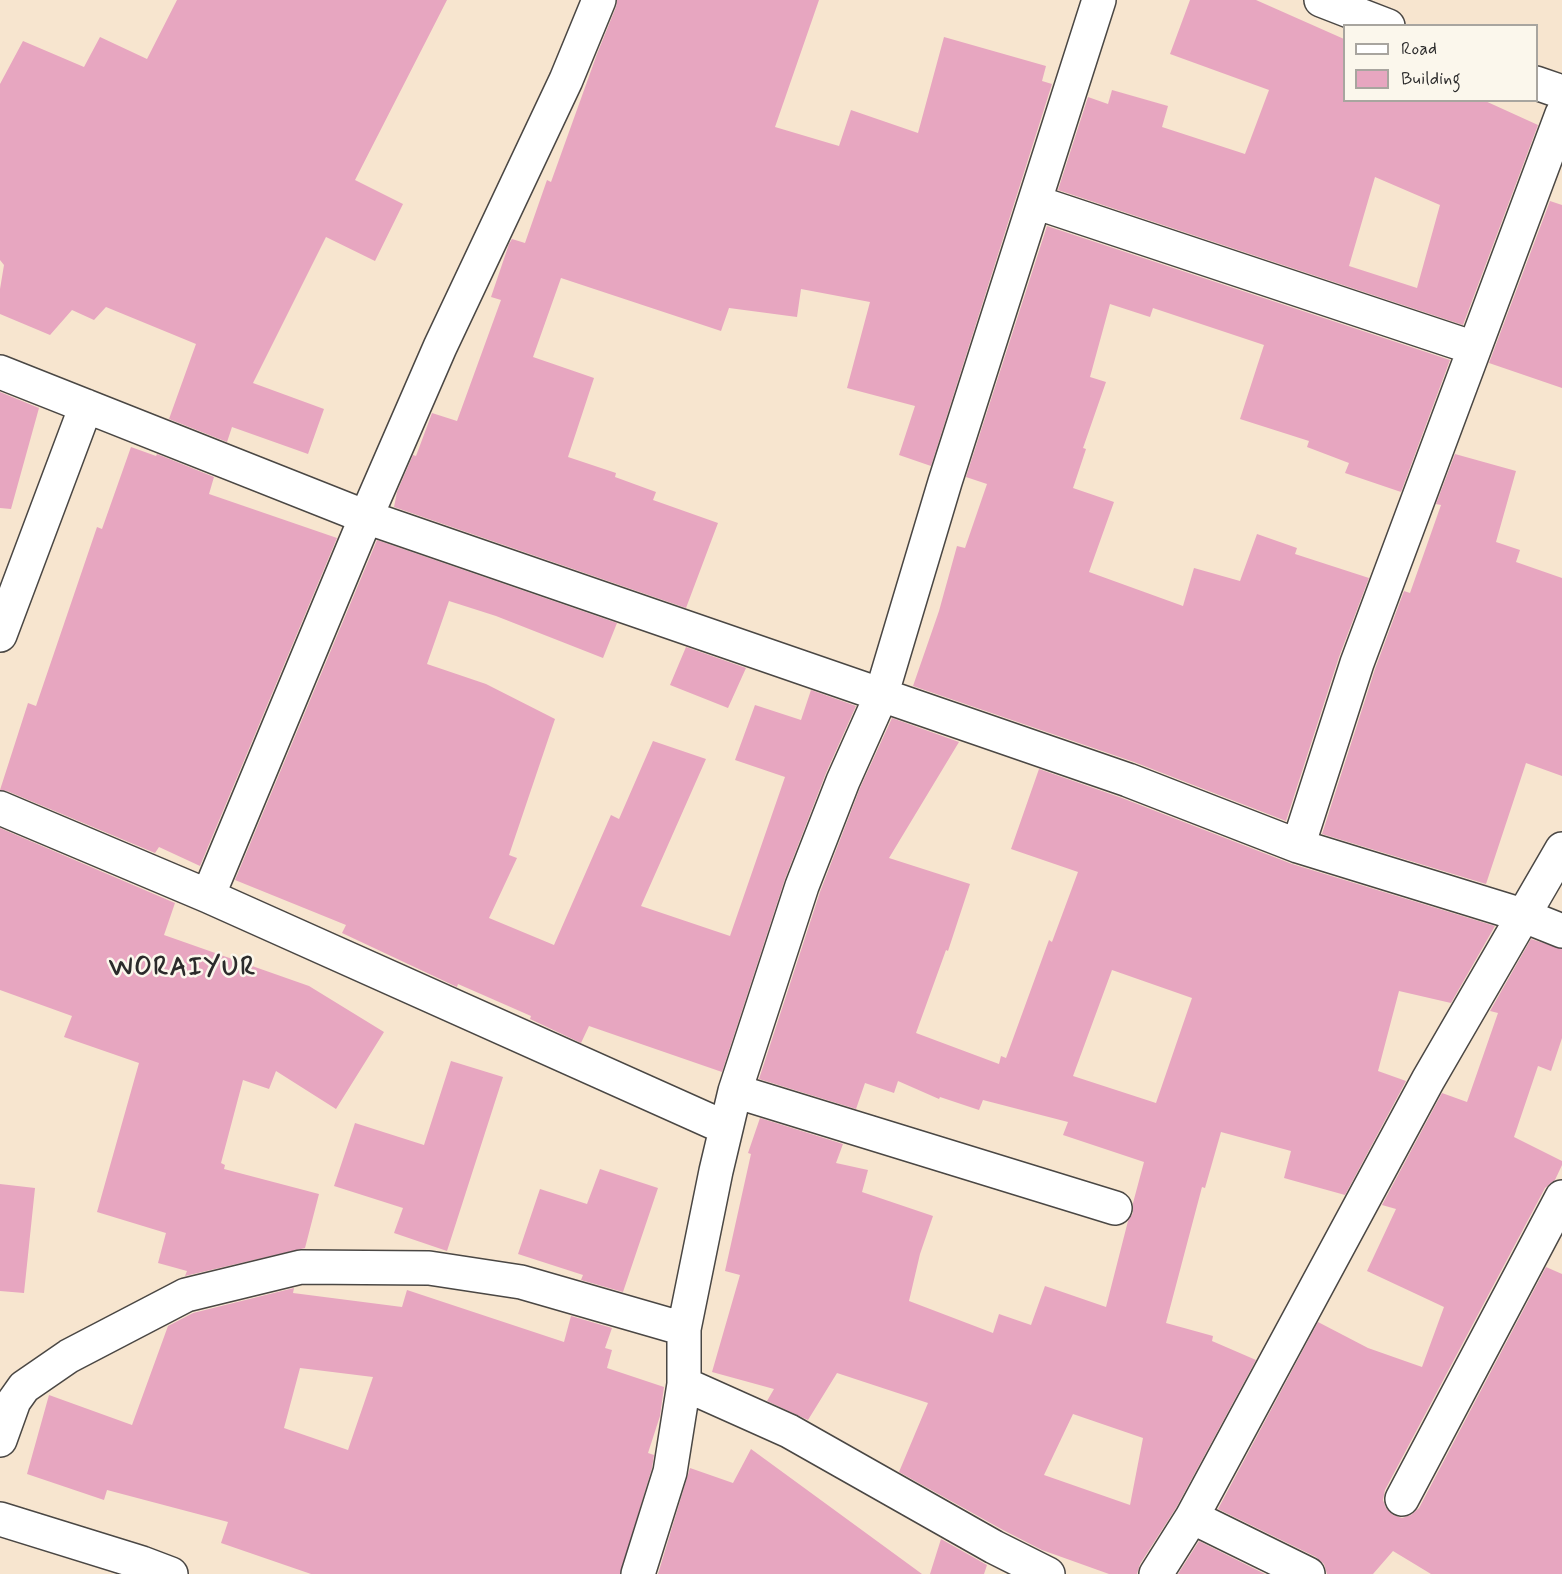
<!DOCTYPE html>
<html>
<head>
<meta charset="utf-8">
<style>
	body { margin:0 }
	#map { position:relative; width:1562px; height:1574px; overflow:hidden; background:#f7e5cf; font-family:Mynerve,sans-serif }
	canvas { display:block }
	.legend { position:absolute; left:1343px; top:24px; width:195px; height:78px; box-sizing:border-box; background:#fbf7ec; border:2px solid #a8a59f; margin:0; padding:8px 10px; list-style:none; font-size:18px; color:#2b2b2b }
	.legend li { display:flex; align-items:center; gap:12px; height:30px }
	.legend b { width:30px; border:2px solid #a8a59f }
</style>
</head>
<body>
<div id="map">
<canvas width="1562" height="1574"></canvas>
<ul class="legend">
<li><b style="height:8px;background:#fff"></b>Road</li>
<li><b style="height:16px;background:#e7a6c0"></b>Building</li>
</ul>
</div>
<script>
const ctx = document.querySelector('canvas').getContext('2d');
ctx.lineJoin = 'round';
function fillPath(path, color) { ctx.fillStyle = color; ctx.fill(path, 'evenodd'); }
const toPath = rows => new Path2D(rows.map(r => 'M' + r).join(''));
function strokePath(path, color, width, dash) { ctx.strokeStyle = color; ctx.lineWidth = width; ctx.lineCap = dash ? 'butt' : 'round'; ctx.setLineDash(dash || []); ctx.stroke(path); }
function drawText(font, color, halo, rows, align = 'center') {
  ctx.font = font + ' Mynerve,sans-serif'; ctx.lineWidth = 5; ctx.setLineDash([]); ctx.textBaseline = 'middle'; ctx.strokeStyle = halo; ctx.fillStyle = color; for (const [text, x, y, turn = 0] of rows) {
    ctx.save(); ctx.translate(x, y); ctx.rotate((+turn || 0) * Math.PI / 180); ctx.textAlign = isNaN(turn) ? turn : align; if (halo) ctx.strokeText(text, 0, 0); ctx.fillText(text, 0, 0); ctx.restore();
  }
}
fillPath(toPath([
	[177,0,447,0,355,180,403,204,375,261,326,237,253,383,324,409,308,454,232,427,227,442,169,419,196,344,106,307,94,320,72,310,50,335,0,314,0,289,4,265,0,260,0,84,23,41,84,67,100,37,147,59],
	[617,0,819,0,775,127,839,146,851,110,918,133,944,37,1046,66,1042,81,1052,84,931,466,899,455,915,406,847,388,870,302,801,289,797,317,729,308,721,331,561,278,533,357,594,378,568,457,616,473,615,477,656,492,653,500,718,523,686,608,394,507,397,492,413,455,416,456,432,413,457,421,501,300,491,297,509,244,512,239,525,243,547,180,551,182,597,54,616,7],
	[1190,0,1256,0,1344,39,1344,100,1483,100,1538,125,1463,325,1058,190,1088,97,1108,104,1112,90,1168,106,1162,127,1245,154,1269,90,1170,54],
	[1375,177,1440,205,1417,288,1349,266],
	[1550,201,1562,205,1562,388,1489,363],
	[1047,226,1450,360,1401,492,1345,473,1349,463,1307,447,1309,441,1240,419,1264,345,1153,308,1150,317,1110,304,1090,377,1106,382,1083,448,1086,449,1073,488,1114,502,1089,572,1183,606,1194,568,1240,581,1257,534,1297,548,1295,554,1369,578,1339,657,1286,821,1134,762,913,686,939,611,957,546,965,548,987,484,966,477],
	[0,392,39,408,11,509,0,508],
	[131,447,156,456,157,454,214,477,209,494,337,538,200,866,159,847,155,853,7,791,0,790,28,703,36,706,97,527,102,529],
	[1455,454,1516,471,1496,542,1520,550,1516,562,1562,578,1562,776,1526,763,1486,884,1322,834,1375,669,1404,591,1410,593,1441,505,1436,504],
	[377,540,617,623,603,658,496,616,449,601,427,664,486,684,555,719,509,855,517,858,489,918,554,945,611,815,619,819,653,741,706,759,641,906,730,936,785,777,735,760,755,705,801,720,811,690,856,706,826,773,785,879,722,1072,589,1026,581,1043,530,1019,531,1016,458,984,457,987,342,933,346,925,235,880],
	[686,647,746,668,728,708,670,685],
	[892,718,959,742,889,858,970,884,948,951,946,950,916,1033,999,1064,1001,1056,1006,1058,1049,940,1052,942,1078,872,1011,849,1039,769,1122,798,1292,864,1495,926,1451,1003,1399,991,1378,1071,1406,1081,1345,1195,1284,1178,1291,1151,1221,1132,1205,1188,1202,1187,1166,1323,1213,1336,1212,1341,1256,1360,1176,1508,1140,1564,1137,1574,1109,1574,1042,1550,1003,1530,899,1472,928,1403,837,1373,808,1420,767,1401,774,1389,712,1372,740,1275,725,1271,751,1154,748,1153,760,1118,843,1144,836,1163,868,1170,862,1192,933,1216,920,1254,909,1301,993,1333,999,1314,1031,1325,1045,1286,1106,1307,1128,1221,1133,1213,1133,1203,1144,1162,1063,1135,1068,1122,983,1100,979,1110,940,1097,939,1099,898,1081,894,1093,865,1083,856,1109,759,1079,820,892,860,788],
	[1112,970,1192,998,1156,1103,1073,1076],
	[1073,1414,1143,1438,1130,1505,1044,1475],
	[0,828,175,903,164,935,309,986,384,1032,336,1109,276,1071,269,1089,243,1080,221,1163,225,1165,224,1169,319,1194,305,1248,185,1276,187,1271,158,1263,166,1233,97,1212,139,1063,64,1037,72,1016,0,990],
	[1531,939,1562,949,1562,1038,1551,1071,1538,1066,1514,1137,1562,1161,1562,1165,1555,1180,1545,1188,1385,1490,1383,1500,1386,1508,1393,1515,1402,1518,1411,1515,1419,1508,1546,1267,1562,1274,1562,1574,1431,1574,1393,1551,1373,1574,1327,1574,1324,1564,1316,1557,1218,1509,1318,1322,1368,1348,1422,1367,1444,1307,1367,1271,1396,1209,1382,1205,1442,1093,1467,1102,1498,1013,1490,1011],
	[451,1061,503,1077,447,1251,394,1233,403,1208,334,1186,355,1123,424,1145],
	[600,1169,658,1188,623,1292,581,1280,583,1275,518,1254,540,1189,587,1204],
	[0,1184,35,1188,24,1293,0,1291],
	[294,1288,293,1293,402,1307,407,1290,564,1342,571,1316,612,1328,605,1348,612,1350,607,1368,664,1387,660,1416,648,1453,654,1455,652,1468,620,1574,311,1574,221,1543,228,1522,107,1490,104,1500,27,1474,49,1395,132,1425,168,1326,193,1313],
	[300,1368,373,1377,348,1450,284,1428],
	[751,1449,922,1574,658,1574,690,1468,733,1483],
	[941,1539,987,1565,984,1574,930,1574],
	[1199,1541,1265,1574,1178,1574]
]), '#e7a6c0');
const minor = toPath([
	[1321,0,1388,26],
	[1536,83,1562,92],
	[1035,202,1474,348],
	[0,372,366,517,1128,780,1298,846,1522,915,1562,931],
	[0,635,86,406],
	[0,808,208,896,726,1128],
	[1298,846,1357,663,1562,114],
	[208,896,366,517,440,347,566,80,599,0],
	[735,1091,1115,1208],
	[684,1384,789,1431,994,1547,1048,1574],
	[0,1440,14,1401,24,1387,69,1356,186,1295,301,1267,429,1268,521,1282,684,1329],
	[1402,1499,1562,1197],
	[1192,1517,1308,1574],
	[0,1519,142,1563,171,1574],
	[638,1574,670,1472,684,1384,684,1329,716,1171,735,1091,802,886,843,781,881,696,945,482,1099,0],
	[1156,1574,1192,1517,1428,1080,1562,849]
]);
strokePath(minor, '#4a4744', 36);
strokePath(minor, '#fff', 33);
ctx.letterSpacing = '1.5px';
drawText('bold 26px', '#2b2b2b', '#fbf7ec', [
	["WORAIYUR",183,970]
]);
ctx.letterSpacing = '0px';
</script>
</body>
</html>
